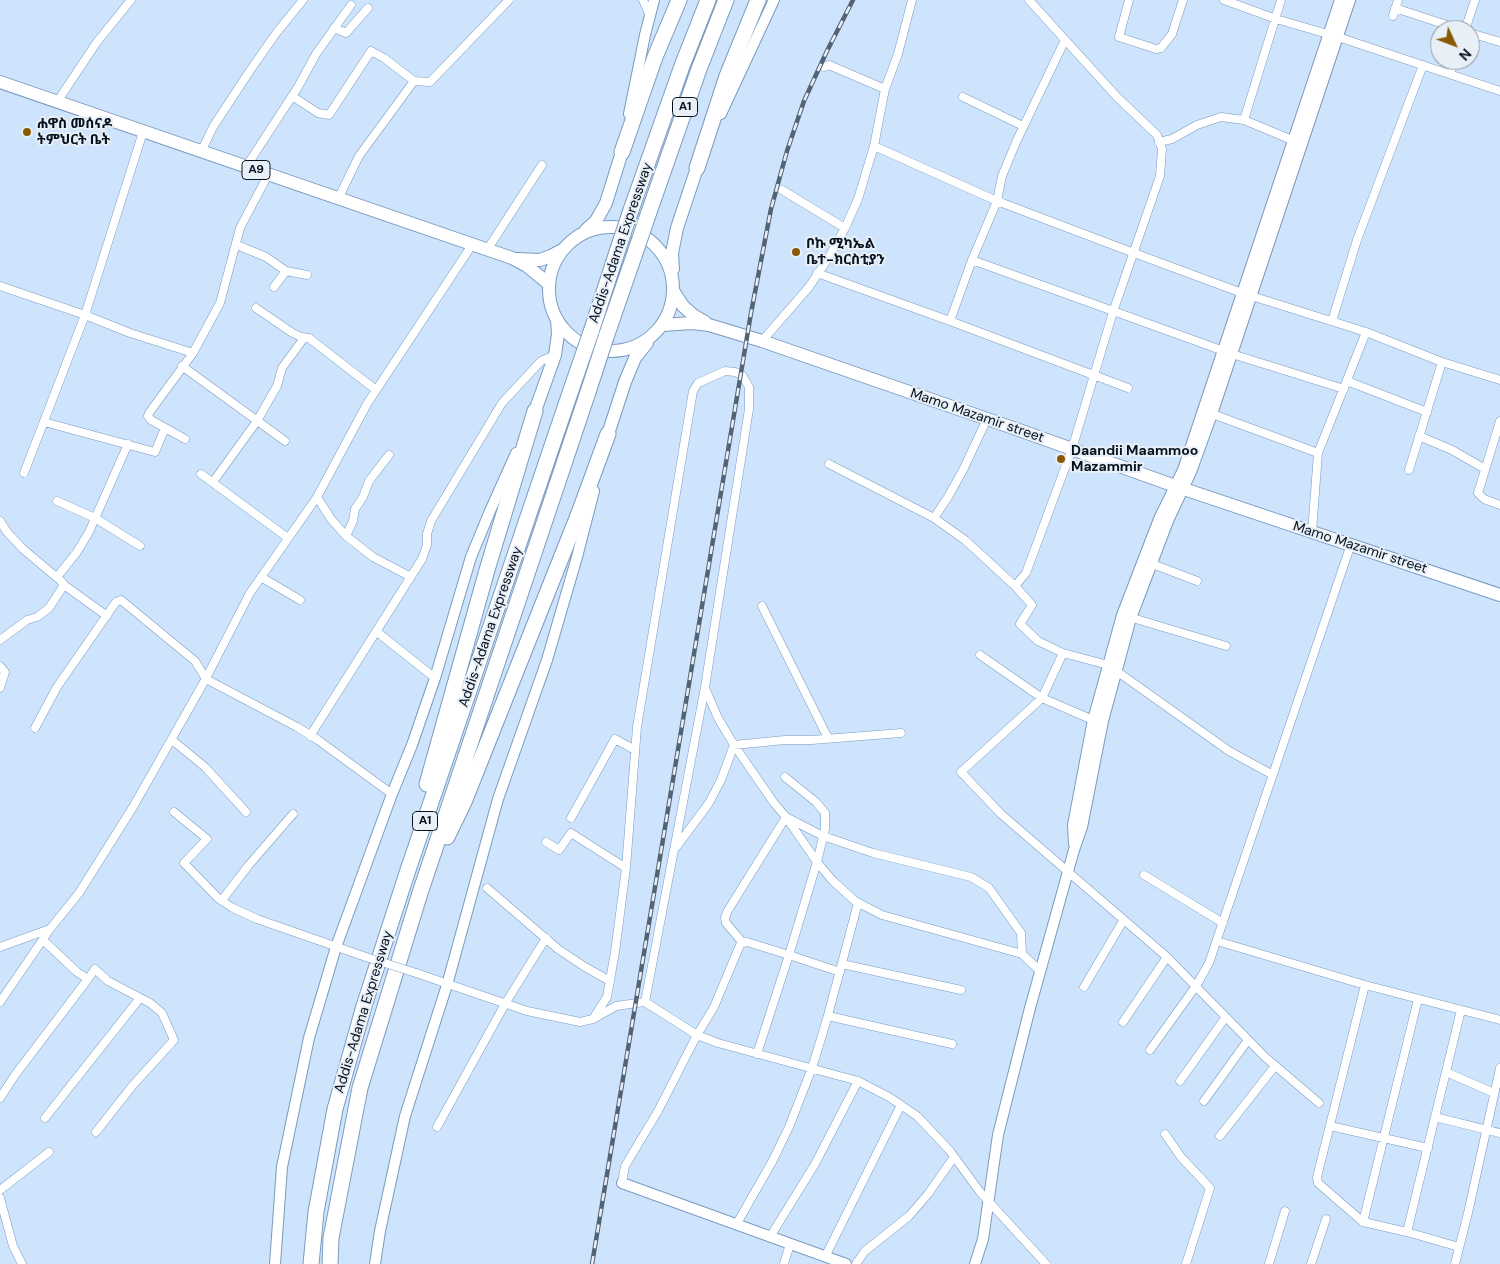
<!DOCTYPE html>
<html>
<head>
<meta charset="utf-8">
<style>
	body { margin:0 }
	#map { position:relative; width:1500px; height:1264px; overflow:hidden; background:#cee3fc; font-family:"DM Sans",sans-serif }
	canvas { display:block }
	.north { position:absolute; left:1430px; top:20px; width:50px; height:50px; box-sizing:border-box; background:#e8eff7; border:1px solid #8d96a0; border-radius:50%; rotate:133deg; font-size:14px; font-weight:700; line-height:20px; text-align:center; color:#05111e }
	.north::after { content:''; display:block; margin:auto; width:18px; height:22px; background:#8a5801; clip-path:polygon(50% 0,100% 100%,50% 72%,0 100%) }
</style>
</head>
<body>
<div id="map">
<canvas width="1500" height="1264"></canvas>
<div class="north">N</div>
</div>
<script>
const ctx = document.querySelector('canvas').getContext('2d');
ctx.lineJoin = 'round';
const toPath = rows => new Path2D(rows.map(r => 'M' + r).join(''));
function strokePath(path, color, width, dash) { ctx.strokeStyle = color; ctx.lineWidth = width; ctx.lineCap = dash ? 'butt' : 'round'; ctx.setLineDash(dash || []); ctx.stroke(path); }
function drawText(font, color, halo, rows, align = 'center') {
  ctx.font = font + ' "DM Sans","Noto Sans Ethiopic",sans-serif'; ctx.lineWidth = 4; ctx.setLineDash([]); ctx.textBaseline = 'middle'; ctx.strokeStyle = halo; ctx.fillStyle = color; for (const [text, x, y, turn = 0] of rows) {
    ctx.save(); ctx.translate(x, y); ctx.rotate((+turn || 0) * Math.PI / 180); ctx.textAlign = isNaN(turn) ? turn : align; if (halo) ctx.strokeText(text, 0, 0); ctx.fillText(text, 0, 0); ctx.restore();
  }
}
const minor = toPath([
	[643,0,650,16],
	[1129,0,1119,37,1156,49,1161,48,1172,34,1183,0],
	[1224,0,1276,19,1338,37,1500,91],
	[1395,8,1462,30],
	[1393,16,1398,0],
	[334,28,346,33,368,8],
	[1465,30,1475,0],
	[1470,33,1500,42],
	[824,67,829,65,885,89],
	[1450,74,1455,60],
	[414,81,430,82,509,0],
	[292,96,318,113,329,115,371,51,384,58,414,81,359,156,338,199],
	[963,97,1023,126],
	[57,102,97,42,131,0],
	[1244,120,1281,0],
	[1159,142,1172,139,1197,125,1221,117,1244,120,1297,142],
	[874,146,997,201,1134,253,1242,293,1366,332,1442,362,1500,380],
	[201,152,213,127,249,72,277,32,303,0],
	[246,167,298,87,316,54,351,5],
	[782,190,845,228],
	[237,245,266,257,286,271,307,275],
	[487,250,542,165],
	[972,260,1232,354,1344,389],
	[817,273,950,321,1128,388],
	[0,286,85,315,130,333,193,353],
	[274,287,286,271],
	[256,308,291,332,301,337,309,338,376,390],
	[950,321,972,260,997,201,1002,176,1017,140,1065,40],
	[1332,321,1357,240,1423,65],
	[762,341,809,287,829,257,845,228,858,199,874,146,885,89,898,54,912,0],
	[182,366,285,441],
	[1347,381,1427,412],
	[1207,412,1318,453],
	[1500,421,1478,493,1484,499,1500,505],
	[44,422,155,452,165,428],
	[1419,436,1452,450,1485,469],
	[185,439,151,420,148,416,149,413,193,353,220,303,240,228,268,175],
	[829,464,934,518,965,540,1015,586,1032,605,1020,624,1038,641,1063,653,1108,665,1229,751,1273,775],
	[1409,470,1442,362],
	[24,473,85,315,143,132],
	[201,474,288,538],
	[213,482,257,421,277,386,282,368,304,338],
	[317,497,331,519,346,536,373,557,411,577],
	[57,501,95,518,140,546],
	[934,518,948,497,963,470,987,419],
	[0,521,7,532,23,549,61,581,64,585,107,616],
	[1312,532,1318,453,1366,332],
	[346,536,353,521,355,509,363,497,369,481,389,455],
	[1147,562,1197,581],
	[57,577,77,552,89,532,128,444],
	[261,577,300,600],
	[1015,586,1026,573,1072,449,1113,312,1160,176,1162,149,1157,135,1117,97,1029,0],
	[762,606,828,738],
	[1126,616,1226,646],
	[377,632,435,678],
	[0,640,27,620,37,617,49,608,64,585],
	[1063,653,1042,698,961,772,1001,814,1167,957,1265,1057,1319,1103],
	[980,655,1042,698,1093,720],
	[0,666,5,672,0,688],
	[705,688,718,718,734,745,774,803,786,817,817,862,832,880,855,901,882,915,1022,954,1040,971],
	[35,728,57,687,116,602,121,600,195,661,206,679,297,727,318,740,392,794],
	[310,736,422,559,427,545,427,534,431,521,502,403,541,361,555,355],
	[172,740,205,767,246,812],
	[174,812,207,839,184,863,219,899,233,908,257,919,366,957],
	[571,818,615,739,635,750],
	[546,842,559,850,571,833,626,868],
	[677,846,709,803,721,780,734,745,785,740,812,740,901,733],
	[1144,875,1223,923],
	[487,888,558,949,585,967,610,981],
	[222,900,248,866,293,814],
	[1217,941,1365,985,1500,1020],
	[0,947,50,929],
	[842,964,961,990],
	[840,972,789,955,747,942,743,943,726,923,725,918,727,912,786,817,823,836,873,853,971,877,989,888,1021,933,1022,954],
	[416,973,527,1011,580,1022,593,1019,616,1006,645,1002,697,1035,718,1043,858,1081,889,1097,917,1116,950,1151,980,1192,1046,1264],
	[88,979,95,969,108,981,150,1003,162,1013,174,1040,133,1085,96,1132],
	[1365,985,1317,1177,1318,1183,1363,1222,1407,1232,1459,1247],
	[1084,987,1123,921],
	[0,1002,50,929,79,893,133,807,204,682,250,593,317,497,367,404,472,245],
	[828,1016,952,1044],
	[593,1019,607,997,615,952,626,868,637,727,693,391,698,383,725,371,735,372,742,375,749,387,749,409,705,687,645,1002],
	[1123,1022,1167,957],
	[1150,1050,1196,986,1209,963,1351,544],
	[757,1054,789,955,817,862,825,829,825,813,816,802,785,777],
	[1446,1072,1494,1093],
	[1180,1081,1225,1018],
	[0,1098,15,1075,88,979,77,972,43,940],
	[1204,1101,1248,1040],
	[1435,1117,1500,1133],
	[45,1118,140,998],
	[1330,1126,1428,1148],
	[437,1127,505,1004,546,938],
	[1165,1134,1181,1157,1210,1188,1186,1264],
	[1220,1136,1275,1066],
	[622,1183,625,1166,658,1111,697,1035,714,1007,740,945,743,943],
	[0,1190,49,1152],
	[0,1198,13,1246,22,1264],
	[1363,1222,1418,999],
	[736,1225,772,1162,789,1127,812,1068,827,1019,858,903],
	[1407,1232,1461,1010],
	[770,1237,815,1164,858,1081],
	[825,1257,901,1105],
	[784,1264,790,1244],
	[856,1264,865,1251,909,1216,928,1194,954,1157],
	[1269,1264,1285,1211],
	[1311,1264,1326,1219],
	[1455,1264,1468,1213,1500,1068]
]);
const tertiary = toPath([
	[629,114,645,35,654,0],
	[721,114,774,0],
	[1074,844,1073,825,1093,720,1122,615,1159,519,1183,470,1340,0],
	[622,1183,846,1264],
	[275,1264,282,1167,309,1038,336,947,392,794,412,745,435,678,471,557,490,511,516,453],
	[375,1264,380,1231,405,1116,447,985,498,799,547,660,577,557,594,491],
	[975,1264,983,1239,998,1135,1030,1008,1074,850,1082,827,1103,721,1131,618,1168,521,1191,472,1212,414,1350,0]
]);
const primary = toPath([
	[0,82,512,258,527,266,549,284],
	'549 289a62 62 0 1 1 124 0a62 62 0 1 1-124 0Z',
	[586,230,596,221,606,203,622,152],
	[517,259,540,260,551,256,562,250],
	[673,269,672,253,677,228,697,168],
	[674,292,683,306,693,315,705,322],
	[663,325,692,323,709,325,762,341,1019,430,1175,486,1500,595],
	[535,411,555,355,558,334,557,319],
	[608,434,625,382,635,358,647,343]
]);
const motorway = toPath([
	[622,152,655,57,679,0],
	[697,168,727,76,758,0],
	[631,210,682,66,708,0],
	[648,215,699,69,726,0],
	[591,332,618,249],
	[606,337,634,256],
	[427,784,487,570,535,411],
	[447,837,464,802,579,513,608,434],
	[311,1264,316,1212,335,1109,364,1006,407,873,572,387],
	[330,1264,331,1238,360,1088,420,893,588,392]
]);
strokePath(minor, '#799bc1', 9);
strokePath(tertiary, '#799bc1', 12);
strokePath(primary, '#799bc1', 14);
strokePath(motorway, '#799bc1', 17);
strokePath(minor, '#fff', 8);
strokePath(tertiary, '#fff', 10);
strokePath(primary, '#fff', 12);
strokePath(motorway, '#fff', 15);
const rail = toPath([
	[592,1264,751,313,771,209,787,151,804,101,827,51,853,0]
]);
strokePath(rail, '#536374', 4.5);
strokePath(rail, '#e8eff7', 2.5, [8]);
const minorBridge = toPath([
	[366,957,416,973]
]);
const motorwayBridge = toPath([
	[618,249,631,210],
	[634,256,648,215],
	[572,387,591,332],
	[588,392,606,337]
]);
strokePath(minorBridge, '#799bc1', 9, []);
strokePath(motorwayBridge, '#799bc1', 17, []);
strokePath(minorBridge, '#fff', 8);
strokePath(motorwayBridge, '#fff', 15);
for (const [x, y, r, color] of [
	[27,132,5,"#8a5801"],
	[796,252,5,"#8a5801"],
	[1061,459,5,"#8a5801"]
]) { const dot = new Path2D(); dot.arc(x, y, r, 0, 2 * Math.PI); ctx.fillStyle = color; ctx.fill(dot); strokePath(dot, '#e8eff7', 2); }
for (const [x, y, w] of [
	[685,107,25],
	[256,170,28],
	[425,821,25]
]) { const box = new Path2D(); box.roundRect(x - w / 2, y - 9.5, w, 19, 4); ctx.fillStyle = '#e8eff7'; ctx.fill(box); strokePath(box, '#05111e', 1); }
drawText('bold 12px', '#05111e', null, [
	["A1",685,107],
	["A9",256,170],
	["A1",425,821]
]);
drawText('bold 14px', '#05111e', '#e8eff7', [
	["ሐዋስ መሰናዶ",37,124],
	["ትምህርት ቤት",37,140],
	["ቦኩ ሚካኤል",806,244],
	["ቤተ-ክርስቲያን",806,260],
	["Daandii Maammoo",1071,451],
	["Mazammir",1071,467]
], 'left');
drawText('14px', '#05111e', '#e8eff7', [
	["Addis-Adama Expressway",621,243,-71],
	["Mamo Mazamir street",977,416,19],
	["Mamo Mazamir street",1360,548,18],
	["Addis-Adama Expressway",491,627,-71],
	["Addis-Adama Expressway",364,1012,-73]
]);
</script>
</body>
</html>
